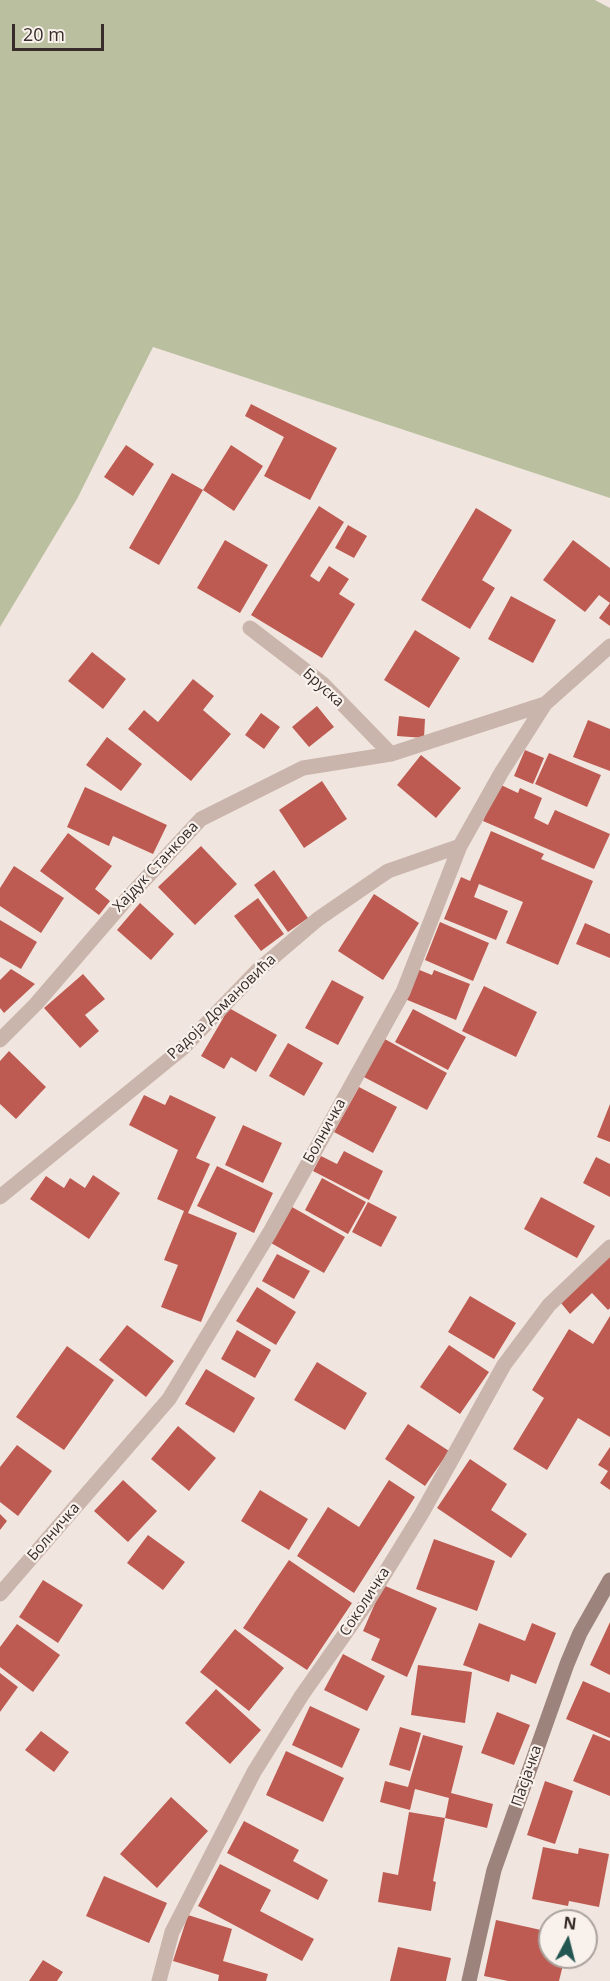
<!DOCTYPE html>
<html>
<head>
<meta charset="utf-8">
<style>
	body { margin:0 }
	#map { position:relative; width:610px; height:1981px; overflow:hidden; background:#f1e6df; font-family:"Open Sans",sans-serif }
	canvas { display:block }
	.north { position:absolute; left:538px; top:1909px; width:60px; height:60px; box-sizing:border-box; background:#f9f1ec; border:2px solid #aba29e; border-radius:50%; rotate:7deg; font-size:16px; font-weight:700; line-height:24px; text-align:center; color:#372c2a }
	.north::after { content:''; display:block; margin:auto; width:21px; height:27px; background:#235651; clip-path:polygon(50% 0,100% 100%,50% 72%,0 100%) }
	.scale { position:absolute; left:12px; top:24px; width:92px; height:27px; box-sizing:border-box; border:3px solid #372c2a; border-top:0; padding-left:8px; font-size:18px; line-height:21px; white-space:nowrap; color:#372c2a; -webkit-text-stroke:4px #f9f1ec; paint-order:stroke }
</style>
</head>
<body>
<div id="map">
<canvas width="610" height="1981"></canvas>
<div class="north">N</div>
<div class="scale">20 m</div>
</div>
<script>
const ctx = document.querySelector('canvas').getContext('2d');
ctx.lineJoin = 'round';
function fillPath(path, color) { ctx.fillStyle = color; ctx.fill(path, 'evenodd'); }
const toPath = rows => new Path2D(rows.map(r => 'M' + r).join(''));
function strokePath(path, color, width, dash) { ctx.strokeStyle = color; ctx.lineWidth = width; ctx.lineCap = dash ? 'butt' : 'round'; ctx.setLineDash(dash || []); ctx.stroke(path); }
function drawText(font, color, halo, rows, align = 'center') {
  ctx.font = font + ' "Open Sans",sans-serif'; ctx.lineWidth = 4.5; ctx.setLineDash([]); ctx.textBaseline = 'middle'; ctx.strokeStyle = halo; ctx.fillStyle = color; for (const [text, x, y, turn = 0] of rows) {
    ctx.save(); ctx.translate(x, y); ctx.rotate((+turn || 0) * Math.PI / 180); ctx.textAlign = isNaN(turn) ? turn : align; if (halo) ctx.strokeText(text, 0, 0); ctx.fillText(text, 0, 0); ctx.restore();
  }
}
fillPath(toPath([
	[0,0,595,0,610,8,610,498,153,347,77,499,0,627]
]), '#babfa0');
fillPath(toPath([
	[251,404,337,448,310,500,264,476,284,437,245,416],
	[126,445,154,464,133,496,104,477],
	[231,445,263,466,234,511,203,490,159,565,129,548,172,473,203,490],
	[319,506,344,522,310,576,319,582,329,566,349,579,339,594,355,604,322,658,251,615],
	[476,508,512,530,482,580,495,588,470,629,421,600],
	[348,525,367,536,354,558,335,548],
	[225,540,268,565,240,613,197,588],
	[573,540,610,568,610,626,599,618,610,603,599,595,585,612,543,580],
	[511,596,556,620,533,663,488,639],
	[415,630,460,658,429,708,384,680],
	[92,652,126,679,103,709,68,681],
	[193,679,214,696,203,710,231,734,191,781,128,729,144,710,158,722],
	[317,706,334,727,309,747,292,727],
	[261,713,280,727,264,749,245,735],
	[399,716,425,719,424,738,397,736],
	[588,720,610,729,610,771,573,757],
	[107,737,142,764,121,791,86,765],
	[525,750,544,758,533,784,514,776],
	[549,753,601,775,587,807,535,784],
	[421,755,461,788,436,818,397,785],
	[322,781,347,819,304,848,279,810],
	[499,784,518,793,520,788,542,798,534,818,548,825,555,810,610,834,594,869,483,821],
	[85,787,167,825,153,854,113,836,109,846,67,827],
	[491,831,544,854,541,859,593,881,558,965,506,943,523,902,479,884,474,897,508,911,496,940,444,919,461,877,470,881],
	[68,833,112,866,95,889,110,901,99,915,40,871],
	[201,846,237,884,195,925,158,887],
	[14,866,64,898,41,933,0,906,0,888],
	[274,870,308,918,288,932,254,885],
	[374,894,419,923,383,980,338,951],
	[258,898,284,934,261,951,234,916],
	[140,903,174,934,151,960,117,930],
	[0,920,37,942,21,969,0,957],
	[440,922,489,943,473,981,425,960],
	[585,923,610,934,610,958,576,944],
	[11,969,35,984,4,1013,0,1008,0,980],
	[417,969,432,975,434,970,470,984,456,1020,405,999],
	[83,974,105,999,85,1015,99,1031,80,1048,44,1008],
	[332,980,364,997,338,1045,305,1028],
	[484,986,537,1012,516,1057,462,1031],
	[229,1008,277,1035,256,1072,231,1057,224,1069,201,1056],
	[413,1009,466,1037,448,1070,395,1042],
	[381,1037,447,1073,427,1110,360,1075],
	[288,1043,323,1063,304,1096,269,1076],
	[9,1051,46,1087,16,1119,0,1104,0,1061],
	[359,1087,397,1107,373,1153,334,1132],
	[144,1095,165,1105,170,1095,216,1117,196,1158,210,1164,188,1213,237,1233,201,1322,161,1307,178,1265,164,1260,184,1211,157,1199,178,1150,129,1125],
	[610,1104,610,1142,597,1137],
	[243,1125,282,1143,263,1183,225,1165],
	[344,1151,383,1171,369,1200,313,1171,321,1156,337,1164],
	[596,1157,610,1164,610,1197,583,1183],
	[217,1166,273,1193,254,1233,197,1206],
	[93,1175,120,1193,89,1239,30,1199,46,1176,64,1188,70,1178,85,1188],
	[322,1178,366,1202,348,1234,305,1210],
	[541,1197,595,1226,577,1258,524,1229],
	[368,1202,397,1217,381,1247,352,1232],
	[292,1207,345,1237,324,1273,271,1243],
	[277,1254,310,1271,294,1299,262,1281],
	[610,1256,610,1308,608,1310,592,1293,570,1314,561,1303],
	[257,1287,296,1312,276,1345,236,1321],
	[470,1296,516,1323,494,1359,448,1332],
	[610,1316,610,1437,578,1418,547,1470,513,1449,544,1398,532,1390,569,1329,593,1344],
	[127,1325,174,1361,146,1397,99,1360],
	[237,1330,271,1350,255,1378,221,1359],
	[449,1345,489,1372,460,1414,420,1387],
	[67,1346,114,1380,64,1450,16,1417],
	[317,1362,367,1393,345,1430,294,1400],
	[206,1369,255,1398,234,1433,185,1404],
	[408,1424,449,1451,425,1486,385,1459],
	[178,1426,216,1458,189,1491,151,1459],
	[17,1445,52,1471,18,1516,0,1502,0,1467],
	[610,1447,610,1490,600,1483,608,1471,598,1465],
	[470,1459,507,1484,491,1510,527,1534,511,1558,437,1508],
	[123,1480,157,1511,128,1542,94,1511],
	[389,1480,415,1497,354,1593,297,1556,328,1507,359,1527],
	[260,1490,308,1519,289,1550,241,1521],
	[0,1514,7,1521,0,1530],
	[148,1535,185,1562,163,1590,127,1563],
	[434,1539,495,1561,477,1611,416,1589],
	[289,1560,352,1603,307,1670,243,1628],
	[43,1580,83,1605,58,1643,19,1617],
	[383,1585,437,1608,407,1677,371,1660,380,1639,363,1631],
	[610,1622,610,1675,590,1665],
	[479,1623,525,1641,532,1623,556,1633,536,1684,511,1674,509,1682,463,1665],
	[17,1624,60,1655,33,1692,0,1667,0,1647],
	[235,1629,284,1668,249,1711,200,1672],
	[343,1654,385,1676,367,1711,324,1690],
	[418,1665,472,1672,465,1723,411,1715],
	[0,1673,18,1687,0,1712],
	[583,1681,610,1693,610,1738,566,1719],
	[216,1689,261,1730,230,1764,185,1723],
	[310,1706,360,1729,342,1768,292,1745],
	[497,1712,530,1725,514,1765,481,1753],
	[400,1727,421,1733,410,1771,389,1765],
	[41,1731,69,1752,54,1772,25,1750],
	[593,1734,610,1741,610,1796,573,1781],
	[423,1735,463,1746,451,1793,493,1804,487,1828,445,1818,449,1798,415,1789,410,1810,380,1802,385,1781,408,1787],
	[286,1751,344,1778,323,1822,266,1795],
	[545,1781,573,1791,555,1844,527,1835],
	[171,1797,208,1831,157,1888,120,1854],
	[409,1812,445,1818,433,1881,436,1882,431,1911,378,1902,383,1872,398,1875],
	[244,1821,299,1850,293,1861,328,1880,318,1900,227,1853],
	[543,1847,578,1854,579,1848,609,1854,599,1907,569,1901,568,1906,532,1899],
	[220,1864,271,1890,260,1911,314,1939,302,1961,198,1906],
	[104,1876,167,1903,149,1943,86,1916],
	[188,1915,232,1929,223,1961,268,1974,266,1981,218,1981,219,1975,173,1961],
	[496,1920,550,1932,550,1957,565,1957,559,1981,508,1981,484,1976],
	[398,1947,451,1958,446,1981,390,1981],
	[43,1960,63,1972,57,1981,29,1981]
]), '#bd5b52');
strokePath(toPath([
	[250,628,323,684,391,754],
	[0,1040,36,1004,124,902,201,819,303,768,391,754,545,704],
	[0,1197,183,1048,257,971,318,919,388,871,460,846],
	[0,1594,169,1399,270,1232,403,992,460,846,501,773,545,704,610,646],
	[159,1981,172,1932,254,1772,302,1695,366,1604,422,1513,504,1365,549,1305,610,1247]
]), '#c9b5ac', 15);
strokePath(toPath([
	[469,1981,494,1870,567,1664,580,1633,610,1580]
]), '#9c847d', 15);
drawText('15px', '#372c2a', '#f9f1ec', [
	["Бруска",323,688,42],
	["Хајдук Станкова",156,867,-47],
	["Радоја Домановића",222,1007,-44],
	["Болничка",325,1131,-61],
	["Болничка",54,1532,-49],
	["Соколичка",365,1602,-57],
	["Пасјачка",527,1776,-71]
]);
</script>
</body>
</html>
